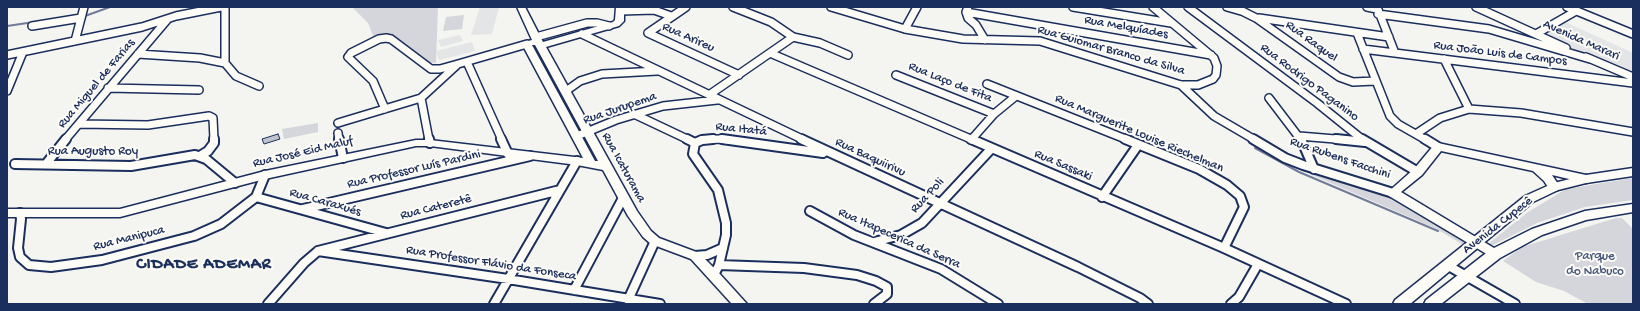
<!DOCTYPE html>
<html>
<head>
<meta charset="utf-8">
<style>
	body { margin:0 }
	#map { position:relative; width:1640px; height:311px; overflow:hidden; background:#f4f4f1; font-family:"Gochi Hand",sans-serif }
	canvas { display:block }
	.frame { position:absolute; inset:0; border:8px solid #1b2f5e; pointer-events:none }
</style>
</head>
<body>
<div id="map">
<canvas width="1640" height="311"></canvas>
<div class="frame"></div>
</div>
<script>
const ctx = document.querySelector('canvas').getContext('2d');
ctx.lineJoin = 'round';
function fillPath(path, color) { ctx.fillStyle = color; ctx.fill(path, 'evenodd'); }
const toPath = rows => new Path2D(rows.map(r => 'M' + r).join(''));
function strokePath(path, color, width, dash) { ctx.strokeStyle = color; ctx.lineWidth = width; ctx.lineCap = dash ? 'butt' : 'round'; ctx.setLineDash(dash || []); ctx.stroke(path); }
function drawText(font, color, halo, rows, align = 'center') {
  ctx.font = font + ' "Gochi Hand",sans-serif'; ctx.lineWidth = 4; ctx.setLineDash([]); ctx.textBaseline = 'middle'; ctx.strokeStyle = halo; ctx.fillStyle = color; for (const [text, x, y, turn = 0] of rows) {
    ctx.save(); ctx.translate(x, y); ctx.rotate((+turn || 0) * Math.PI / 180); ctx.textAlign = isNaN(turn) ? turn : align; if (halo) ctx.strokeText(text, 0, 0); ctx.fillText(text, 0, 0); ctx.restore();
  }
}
fillPath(toPath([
	[480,7,499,7,492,34,471,35],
	[1561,20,1633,53,1633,73,1629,76,1540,36],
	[460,35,463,41,441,47,438,40],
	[472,42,475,51,439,60,436,51]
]), '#e4e5e6');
fillPath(toPath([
	[352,7,438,7,436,63,429,62,425,58,386,34,383,33,374,38,368,23],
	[464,15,462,29,443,31,446,17],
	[590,25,599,28,543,44,539,37],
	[318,123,318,132,284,139,282,129],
	[1293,163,1382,193,1471,242,1465,246,1435,228,1291,166],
	[1633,178,1633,200,1585,207,1537,223,1493,245,1488,244,1528,212,1566,189],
	[1616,218,1622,218,1633,229,1633,304,1588,304,1564,291,1536,282,1503,261,1522,247]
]), '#d4d6db');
strokePath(toPath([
	[85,16,110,7],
	[7,26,41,21],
	[1255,148,1299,172,1438,231]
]), '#717c98', 2);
const building = toPath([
	[278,134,280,139,264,144,262,139,278,134]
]);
fillPath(building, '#bfc3cc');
strokePath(building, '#1b2f5e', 1);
const streetFar1 = toPath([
	[225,7,225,63,236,76,259,86],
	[686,7,648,33,739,75],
	[831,7,905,29,963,39,1040,41,1181,85,1198,85,1213,79,1216,75,1217,66,1214,58,1153,7],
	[968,7,966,12,968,18,976,25,985,40],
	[1073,7,1171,23],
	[1188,7,1317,103,1363,140],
	[1227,7,1241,11],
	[1238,7,1242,11,1256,18,1339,77,1353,82,1375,81],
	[1367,7,1377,9],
	[1377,7,1395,53],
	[1476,7,1566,48],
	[1567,7,1633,34],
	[621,11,654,10,671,16],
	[966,12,1211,55],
	[1378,14,1489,29,1590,59],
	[1259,18,1389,37],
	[32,26,81,18],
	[905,29,917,7],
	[1357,33,1390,116,1398,124,1426,140],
	[582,34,804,140],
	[1536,34,1576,11],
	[536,37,587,23,597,23,609,26],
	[793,37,820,43,848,55],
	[75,41,84,7],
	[1363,49,1633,83],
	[770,53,973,140],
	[138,54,200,58,225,63],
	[7,55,142,27,176,16,221,7],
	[1586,57,1633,77],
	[1444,59,1469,109],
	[467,62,502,140],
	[896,75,994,114],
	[987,84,1128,140],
	[1181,85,1214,116,1255,140],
	[108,88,199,90],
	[7,91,23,52],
	[566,91,580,81,602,74,657,71],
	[709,95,793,37,771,22,733,7],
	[1269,98,1301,140],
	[385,109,373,81,348,57,351,53,379,39,386,38,391,39,431,69,440,69,458,64],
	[634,114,689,140],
	[338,123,421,98],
	[79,124,148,125,209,116,213,118,214,140],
	[338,133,339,140],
	[1416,134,1440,118,1469,109,1521,113,1633,132],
	[577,136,616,120,663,106,717,100],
	[1299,136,1347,140],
	[65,140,167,20],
	[429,140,421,98,458,64,527,44],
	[701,140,719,139,729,140],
	[971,140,994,114,1016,96]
]);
const street = toPath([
	[339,139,343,158],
	[429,139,430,143],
	[501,139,508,154],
	[687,139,695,143],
	[713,139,702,140,695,143,693,154,718,190,726,223,726,235,719,265,714,275],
	[722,139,823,153],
	[801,139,1078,267,1140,298,1148,304],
	[971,139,1224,248,1346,304],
	[1125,139,1199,169,1227,185,1240,196,1244,207,1224,248],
	[1253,139,1285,158,1303,165,1393,193],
	[1301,139,1314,169],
	[1336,139,1365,142],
	[1362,139,1418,172],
	[1425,139,1438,147],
	[200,156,208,151,214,143,214,139],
	[15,164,131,166,195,155,206,159,235,183],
	[46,164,66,139],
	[256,197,386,233],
	[1102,197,1138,145],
	[303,209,530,156],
	[810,211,854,235,941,269,998,304],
	[20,213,21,219,18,248,20,257,29,265,51,267,102,260,194,236,221,224,256,197,265,175],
	[874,242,901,235,922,223,991,149],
	[318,251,508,279,660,304],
	[695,256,707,255,723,248],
	[719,265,804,268,857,275,876,281,887,287,887,294,874,304],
	[1447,265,1515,304],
	[574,290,623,198],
	[628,300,655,241],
	[268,304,304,263,318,251,560,190],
	[494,304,577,161],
	[1231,304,1239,297,1258,264]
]);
const secondary = toPath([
	[517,7,525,7,543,42,613,22,615,20,616,7,624,7,624,21,619,26,546,47,637,211,651,231,659,238,699,253,718,272,747,304,732,304,691,259,651,244,643,237,628,216,603,170,577,165,430,146,416,146,265,179,120,217,7,217,7,209,120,209,265,171,416,140,430,140,583,158,522,44,524,42,532,40,517,7],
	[532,45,535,45,598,161,595,161,532,45],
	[1438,143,1586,175,1590,176,1592,179,1590,182,1586,183,1552,175,1560,187,1558,190,1554,191,1550,190,1544,181,1533,171,1441,151,1422,175,1401,192,1499,251,1501,254,1499,257,1495,259,1389,196,1387,193,1414,169,1434,145,1438,143]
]);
const primary = toPath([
	[1633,168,1633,176,1586,183,1558,190,1533,202,1410,304,1393,304,1395,300,1525,196,1554,183,1586,175,1633,168],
	[1633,204,1633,212,1586,220,1542,235,1500,258,1441,304,1424,304,1426,300,1490,250,1532,229,1585,211,1633,204]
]);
strokePath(streetFar1, '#1b2f5e', 10);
strokePath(street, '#1b2f5e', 12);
strokePath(secondary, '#1b2f5e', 3);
strokePath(primary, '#1b2f5e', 3);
strokePath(streetFar1, '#fdfcf7', 7);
strokePath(street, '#fdfcf7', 8);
fillPath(secondary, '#fdfcf7');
fillPath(primary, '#fdfcf7');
drawText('13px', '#1b2f5e', '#fdfcf7', [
	["Rua Melquíades",1126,28,10],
	["Rua Arireu",688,38,24],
	["Avenida Marari",1581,41,24],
	["Rua Raquel",1311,42,36],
	["Rua Guiomar Branco da Silva",1111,51,16],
	["Rua João Luis de Campos",1500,54,7],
	["Rua Laço de Fita",950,83,22],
	["Rua Rodrigo Paganino",1309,83,37],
	["Rua Miguel de Farias",97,84,-50],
	["Rua Jurupema",620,109,-19],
	["Rua Itatá",741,130,6],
	["Rua Marguerite Louise Riechelman",1139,134,23],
	["Rua Augusto Roy",93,152],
	["Rua José Eid Maluf",303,153,-13],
	["Rua Baquiirivu",870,158,25],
	["Rua Rubens Facchini",1340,159,19],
	["Rua Sassaki",1063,166,23],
	["Rua Icaturama",623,168,61],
	["Rua Professor Luís Pardini",414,170,-13],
	["Rua Poli",928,196,-47],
	["Rua Caraxués",325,203,16],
	["Rua Cateretê",436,208,-14],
	["Avenida Cupecê",1498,226,-38],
	["Rua Manipuca",129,239,-14],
	["Rua Itapecerica da Serra",899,239,24],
	["Rua Professor Flávio da Fonseca",491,264,9]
]);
drawText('13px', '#49597d', '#fdfcf7', [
	["Parque",1595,257],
	["do Nabuco",1595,272]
]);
ctx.letterSpacing = '1px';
drawText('bold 17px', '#1b2f5e', '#fdfcf7', [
	["CIDADE ADEMAR",204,265]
]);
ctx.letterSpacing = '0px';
</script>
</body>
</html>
